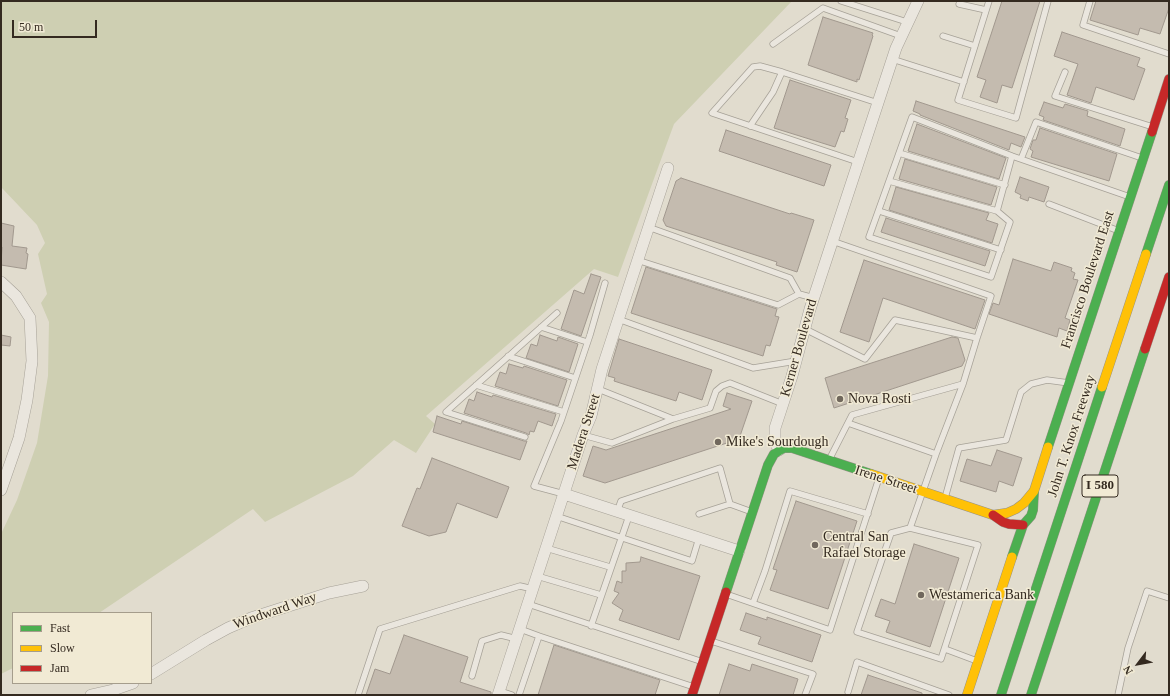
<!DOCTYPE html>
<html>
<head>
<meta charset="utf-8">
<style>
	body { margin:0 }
	#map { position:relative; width:1170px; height:696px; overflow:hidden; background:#e1dcce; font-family:Georgia,serif }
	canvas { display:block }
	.frame { position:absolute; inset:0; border:2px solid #342a20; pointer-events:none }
	.legend { position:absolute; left:12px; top:612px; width:140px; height:72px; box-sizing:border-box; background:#f1ead4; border:1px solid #a59d8c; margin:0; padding:5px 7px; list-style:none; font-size:12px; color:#342a20 }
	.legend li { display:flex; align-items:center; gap:8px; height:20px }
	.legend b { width:20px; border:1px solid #a59d8c }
	.north { position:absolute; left:1118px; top:644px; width:40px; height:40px; -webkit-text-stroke:3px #f1ead4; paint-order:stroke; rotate:238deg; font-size:11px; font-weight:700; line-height:16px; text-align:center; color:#342a20 }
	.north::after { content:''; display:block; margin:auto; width:14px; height:18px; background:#342a20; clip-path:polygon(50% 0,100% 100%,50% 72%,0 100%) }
	.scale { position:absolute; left:12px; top:20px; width:85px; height:18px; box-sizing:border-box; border:2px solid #342a20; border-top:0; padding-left:5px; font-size:12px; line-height:14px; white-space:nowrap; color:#342a20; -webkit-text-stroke:3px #f1ead4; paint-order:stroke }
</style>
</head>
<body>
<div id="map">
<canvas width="1170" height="696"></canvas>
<div class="frame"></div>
<ul class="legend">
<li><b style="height:5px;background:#4caf50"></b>Fast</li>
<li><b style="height:5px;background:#ffc107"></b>Slow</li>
<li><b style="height:5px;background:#c62828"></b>Jam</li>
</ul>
<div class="north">N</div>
<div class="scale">50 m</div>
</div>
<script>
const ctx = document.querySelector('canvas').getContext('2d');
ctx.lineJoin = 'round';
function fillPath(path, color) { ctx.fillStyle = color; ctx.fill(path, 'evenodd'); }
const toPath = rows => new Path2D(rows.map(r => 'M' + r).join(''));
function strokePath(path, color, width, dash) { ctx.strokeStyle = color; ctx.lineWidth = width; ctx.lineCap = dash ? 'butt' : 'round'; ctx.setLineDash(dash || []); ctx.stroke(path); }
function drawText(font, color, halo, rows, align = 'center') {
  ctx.font = font + ' Georgia,serif'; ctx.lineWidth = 3; ctx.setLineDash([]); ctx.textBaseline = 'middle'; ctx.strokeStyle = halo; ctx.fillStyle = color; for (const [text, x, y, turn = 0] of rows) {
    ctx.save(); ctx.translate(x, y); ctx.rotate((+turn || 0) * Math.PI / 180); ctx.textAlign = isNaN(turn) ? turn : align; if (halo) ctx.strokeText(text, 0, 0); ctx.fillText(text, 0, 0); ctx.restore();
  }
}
fillPath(toPath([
	[1,1,792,1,674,124,618,277,594,269,426,416,435,424,416,453,394,440,353,476,265,522,253,509,99,613,13,613,13,668,1,674,1,534,17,500,37,443,48,376,49,322,41,303,47,294,38,254,45,243,37,225,1,187]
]), '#cecfb2');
const building = toPath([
	[1002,1,1040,1,1012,88,1002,85,997,103,980,97,986,80,977,77,1002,1],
	[1096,1,1169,1,1169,8,1160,34,1140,28,1138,35,1090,20,1096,1],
	[823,17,873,33,872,35,873,36,859,80,857,79,857,82,808,65,823,17],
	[1062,32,1140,58,1137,66,1145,69,1134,100,1096,87,1091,103,1067,95,1078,64,1054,56,1062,32],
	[790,80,851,100,845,118,848,119,844,132,841,131,835,147,774,128,790,80],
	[916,101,1025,137,1021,147,1011,143,1009,150,920,115,920,114,913,111,916,101],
	[1044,102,1063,108,1065,104,1088,111,1087,116,1125,129,1120,146,1043,120,1044,117,1039,115,1044,102],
	[917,124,1006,158,999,179,908,151,917,124],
	[1040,128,1117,154,1109,181,1031,157,1033,151,1030,149,1033,140,1036,140,1040,128],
	[726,130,831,165,824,186,719,151,726,130],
	[905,159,997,187,991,205,899,179,905,159],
	[1020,177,1049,187,1044,202,1029,197,1028,201,1020,198,1021,195,1015,192,1020,177],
	[681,178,790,214,791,213,814,220,797,272,776,265,777,262,666,226,663,220,676,181,681,178],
	[896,187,989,213,986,220,998,224,992,243,889,210,896,187],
	[886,218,990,251,985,266,881,232,886,218],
	[1,223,14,226,12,246,27,248,26,253,28,254,26,269,1,265,2,247,1,247,1,223],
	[1013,259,1051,271,1054,262,1072,268,1071,271,1075,273,1073,279,1078,280,1065,318,1070,320,1067,331,1059,328,1057,337,989,314,993,303,999,305,1013,259],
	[864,260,985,300,975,329,883,298,869,342,840,332,864,260],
	[646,267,777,309,775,316,779,317,770,346,766,345,763,356,631,313,646,267],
	[591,274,601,277,581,336,561,329,574,290,584,294,591,274],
	[1,335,11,337,10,346,1,345,1,335],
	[540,335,557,341,558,337,578,344,569,372,526,358,531,344,537,346,540,335],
	[952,337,958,338,965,360,962,366,834,408,825,378,952,337],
	[619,339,712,370,702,400,679,392,676,401,614,381,615,378,608,376,619,339],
	[509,364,523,368,524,366,567,380,558,406,495,386,500,372,506,374,509,364],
	[477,392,492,397,493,395,556,414,552,426,538,421,534,432,530,431,529,435,526,433,464,413,469,399,474,401,477,392],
	[727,393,752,401,739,439,605,483,583,476,593,446,606,450,731,409,723,406,727,393],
	[437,416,461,424,462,421,524,441,527,441,520,460,433,432,437,416],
	[997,450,1022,458,1013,486,999,481,996,492,960,481,967,459,991,466,997,450],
	[432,458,509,487,497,518,457,503,446,532,429,536,402,526,417,488,420,489,432,458],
	[796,501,857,521,828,609,770,590,777,570,773,569,796,501],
	[914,544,959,558,930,647,886,632,890,621,875,616,881,599,895,604,914,544],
	[641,557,700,576,679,640,619,620,623,610,612,603,619,593,614,591,617,581,622,583,622,571,626,571,626,563,640,562,641,557],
	[746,613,767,620,767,617,821,635,812,662,758,644,761,637,740,630,746,613],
	[404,635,468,657,460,682,491,692,491,695,366,695,375,669,390,674,404,635],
	[554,645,660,680,655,695,538,695,554,645],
	[729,664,750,671,752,664,798,679,793,695,719,695,729,664],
	[868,675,922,693,922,695,861,695,868,675]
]);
fillPath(building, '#c4bbaf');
strokePath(building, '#a1988e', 1);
const lane = toPath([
	[841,1,907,22],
	[989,1,958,100,1016,118,1048,1],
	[1090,1,1083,25,1169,54],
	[959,4,986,10],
	[943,36,975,46],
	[773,44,823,8,901,36],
	[892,59,964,82],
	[782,72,760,66,753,67,712,113,858,162],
	[1065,72,1055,96,1153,127],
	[750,126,773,92,782,72,878,103],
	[899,153,1005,185],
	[1012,156,912,117,869,237,991,277,1010,222,997,211,1012,156,1130,197],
	[1021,159,1036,122,1142,158],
	[889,181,997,211],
	[1049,204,1119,231],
	[879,211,1001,250],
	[648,227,790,278,799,294],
	[832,241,991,296,977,338],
	[637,260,778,305,799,294,814,298],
	[618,319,753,368,796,361],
	[541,327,587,342],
	[805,329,865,359,895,320,977,338,963,384,852,415,829,460],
	[508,356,575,378],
	[476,385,564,412],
	[598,389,673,419,710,408,716,391,722,386,730,383,783,404],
	[848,423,936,454,910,528],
	[583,435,612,443,673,419],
	[525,437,446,412,557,313],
	[936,454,963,384],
	[564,494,534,486,561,421,590,335,605,283],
	[945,498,959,448,1006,440,1021,392,1031,384,1047,380,1069,383],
	[617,512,621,501,720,468,730,504],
	[699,514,730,504,752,512],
	[556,516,692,561,699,538],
	[910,528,978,545,941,659,857,632,891,533,910,528],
	[546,548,610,567],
	[537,576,601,595],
	[726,594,830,630,879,478],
	[753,603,765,571,790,491,868,514],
	[528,604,703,662],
	[591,626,629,516],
	[539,636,694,687],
	[711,641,813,674,805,695],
	[945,649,977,661],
	[472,676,482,641,501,635,517,639],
	[500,691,512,695],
	[848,692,857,662,949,695],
	[358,695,380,629,520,586,533,589],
	[519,695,539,636,520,629],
	[1118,695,1128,648,1147,591,1169,598]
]);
const street = toPath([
	[1,282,16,296,30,318,32,361,27,400,19,438,1,490],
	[779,450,775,442,775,428,792,376,810,309,896,48,918,1],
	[564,494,739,551],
	[151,674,206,640,228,628,251,618,329,593,363,586],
	[91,695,113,690,133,683],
	[498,695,583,435,591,416,602,369,668,168]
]);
const fast = toPath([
	[1146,254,1169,185],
	[1048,447,1152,132],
	[1012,557,1023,525,1031,516,1033,510,1034,491],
	[726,592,768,465,774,454,784,448,792,448,871,474],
	[1001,695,1102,387],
	[1031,695,1145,349]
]);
const slow = toPath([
	[1102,387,1146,254],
	[871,474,993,515,1007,513,1016,509,1024,503,1034,491,1048,447],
	[967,695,1012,557]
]);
const jam = toPath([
	[1152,132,1169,79],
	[1145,349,1169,277],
	[993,515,1003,522,1009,524,1023,525],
	[692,695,726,592]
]);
strokePath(lane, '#a6a197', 7);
strokePath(street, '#a6a197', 12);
strokePath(fast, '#969186', 10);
strokePath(slow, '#969186', 10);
strokePath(jam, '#969186', 10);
strokePath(lane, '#eae6de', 5.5);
strokePath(street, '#eae6de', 11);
strokePath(fast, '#4caf50', 9);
strokePath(slow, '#ffc107', 9);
strokePath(jam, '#c62828', 9);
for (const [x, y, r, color] of [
	[840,399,4,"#71685d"],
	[718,442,4,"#71685d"],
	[815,545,4,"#71685d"],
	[921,595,4,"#71685d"]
]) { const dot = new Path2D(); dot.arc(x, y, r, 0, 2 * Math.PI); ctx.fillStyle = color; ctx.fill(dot); strokePath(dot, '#f1ead4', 1.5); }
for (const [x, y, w] of [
	[1100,486,36]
]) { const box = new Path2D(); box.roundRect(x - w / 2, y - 11, w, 22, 3); ctx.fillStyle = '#f1ead4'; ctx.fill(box); strokePath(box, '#342a20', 1); }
drawText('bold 13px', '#342a20', null, [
	["I 580",1100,486]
]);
drawText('14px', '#342a20', '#f1ead4', [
	["Francisco Boulevard East",1088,280,-72],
	["Kerner Boulevard",799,348,-74],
	["Madera Street",584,432,-72],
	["John T. Knox Freeway",1072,436,-72],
	["Irene Street",886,480,18],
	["Windward Way",275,611,-19]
]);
drawText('14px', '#342a20', '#f1ead4', [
	["Nova Rosti",848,399],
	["Mike's Sourdough",726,442],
	["Central San",823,537],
	["Rafael Storage",823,553],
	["Westamerica Bank",929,595]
], 'left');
</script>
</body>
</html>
